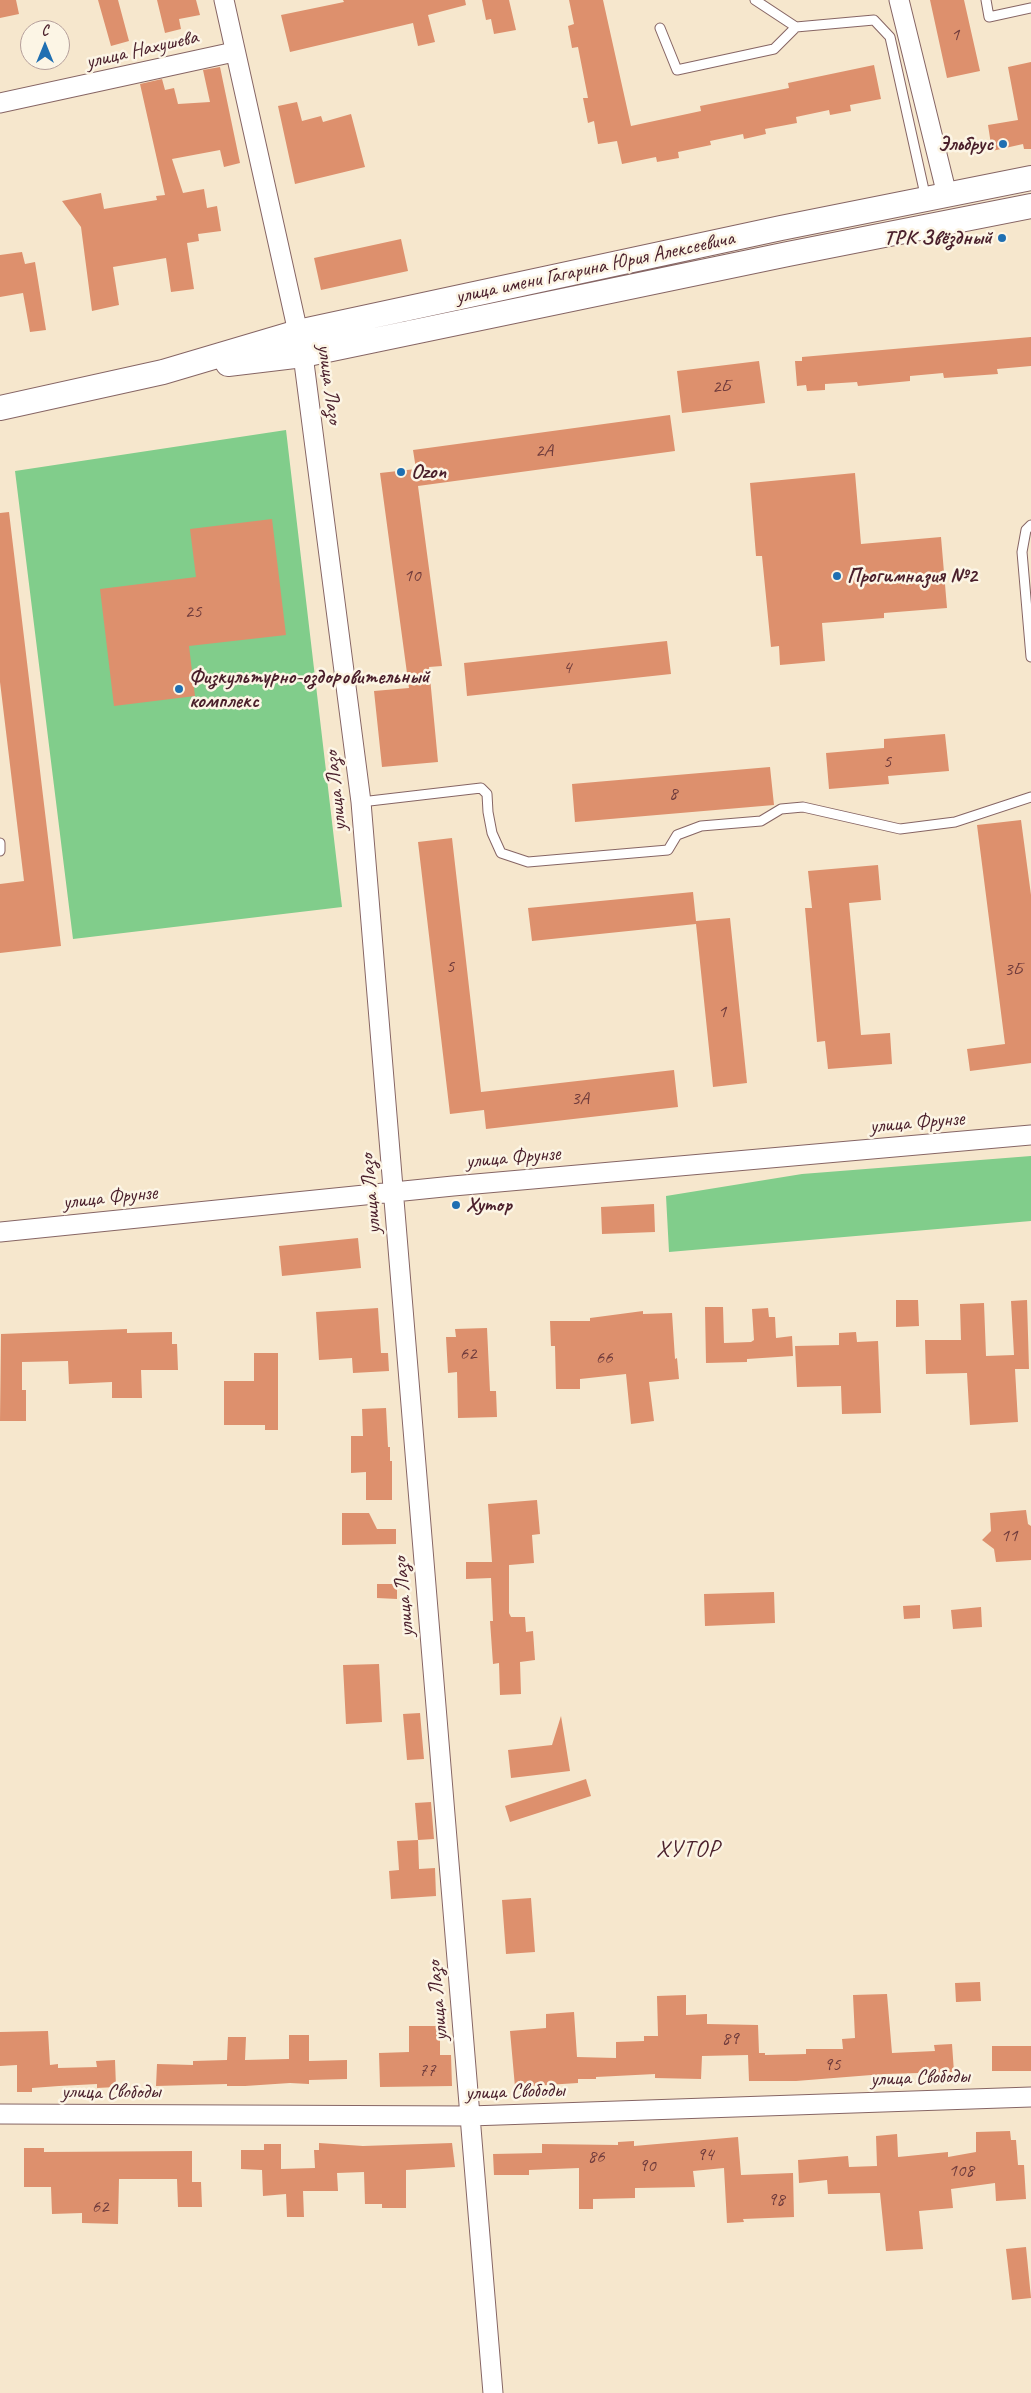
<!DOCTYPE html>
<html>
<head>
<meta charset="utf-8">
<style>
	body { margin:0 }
	#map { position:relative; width:1031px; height:2393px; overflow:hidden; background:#f6e7cd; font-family:Caveat,sans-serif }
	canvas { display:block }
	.north { position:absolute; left:20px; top:20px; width:50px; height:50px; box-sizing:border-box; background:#fcf5e5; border:1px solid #b59f9b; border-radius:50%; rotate:0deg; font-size:14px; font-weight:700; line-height:20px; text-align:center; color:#4a1f2b }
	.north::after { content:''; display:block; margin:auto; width:18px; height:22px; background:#1f6fb2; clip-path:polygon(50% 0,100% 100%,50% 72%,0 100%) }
</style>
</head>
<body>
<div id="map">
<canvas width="1031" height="2393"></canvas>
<div class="north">С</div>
</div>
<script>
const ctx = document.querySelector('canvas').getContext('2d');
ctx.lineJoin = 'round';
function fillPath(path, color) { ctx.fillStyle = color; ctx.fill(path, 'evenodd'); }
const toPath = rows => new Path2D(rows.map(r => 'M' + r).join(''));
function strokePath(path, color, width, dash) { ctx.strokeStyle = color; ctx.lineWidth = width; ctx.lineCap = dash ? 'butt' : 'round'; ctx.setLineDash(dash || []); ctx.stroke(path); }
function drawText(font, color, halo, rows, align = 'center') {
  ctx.font = font + ' Caveat,sans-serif'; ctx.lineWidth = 5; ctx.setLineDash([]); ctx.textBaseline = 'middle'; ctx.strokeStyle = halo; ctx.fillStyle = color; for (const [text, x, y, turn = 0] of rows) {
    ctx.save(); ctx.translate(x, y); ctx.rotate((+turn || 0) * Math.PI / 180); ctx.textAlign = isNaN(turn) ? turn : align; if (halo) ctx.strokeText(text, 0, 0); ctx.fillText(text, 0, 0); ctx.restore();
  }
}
fillPath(toPath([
	[286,430,342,907,73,939,15,471],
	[1031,1156,1031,1221,669,1252,666,1196,802,1174]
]), '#81cd8b');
fillPath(toPath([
	[0,0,16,0,19,14,0,18],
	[98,0,118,0,129,41,111,46],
	[157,0,196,0,200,15,179,19,181,29,165,33],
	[343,0,465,0,466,5,428,15,435,42,418,46,413,23,290,52,281,15,344,2],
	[482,0,509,0,516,30,494,34,491,19,486,20],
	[569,0,603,0,631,126,701,111,700,106,789,88,788,83,874,65,881,99,850,105,851,111,830,115,829,110,796,117,797,123,765,129,766,134,744,139,743,134,710,141,711,145,678,152,679,158,657,162,656,157,622,164,617,141,598,144,594,121,588,123,583,98,588,98,578,47,572,48,568,26,574,24],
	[930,0,964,0,980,71,947,78],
	[1031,62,1031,149,1024,149,1023,144,992,151,988,125,1018,120,1008,67],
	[220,67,240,163,224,167,220,150,172,159,183,193,204,189,207,208,217,206,221,231,198,234,199,241,187,243,194,289,171,292,166,258,113,267,119,305,92,311,81,227,62,201,101,193,104,209,157,200,156,196,165,195,140,84,162,79,165,90,174,88,178,104,210,102,203,70],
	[297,102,302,121,321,116,323,122,351,114,365,167,295,184,278,106],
	[401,239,408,271,321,290,314,258],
	[22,252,25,264,35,262,46,330,30,332,23,293,0,297,0,255],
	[1031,337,1031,366,997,369,998,374,944,378,943,373,910,376,910,381,858,386,857,382,825,384,825,390,807,391,806,385,797,386,795,361,802,361,802,357],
	[759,361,765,403,682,413,677,371],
	[670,415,675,451,418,486,442,666,429,667,438,762,382,767,374,691,409,688,380,473,416,469,413,450],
	[855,473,861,544,941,537,947,608,884,613,884,618,822,623,825,661,780,665,779,646,771,647,762,556,756,556,750,483],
	[9,512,61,946,0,953,0,884,24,881,0,682,0,513],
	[272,519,286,635,189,646,195,696,114,706,100,589,196,577,190,529],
	[667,641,671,674,467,696,464,663],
	[945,734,949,771,888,776,889,784,829,789,826,753,884,748,884,739],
	[770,767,774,805,575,822,572,784],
	[1021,820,1031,895,1031,1063,970,1071,967,1049,1005,1044,977,825],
	[452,838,481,1092,674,1070,678,1107,486,1129,484,1110,450,1114,418,842],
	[878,865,881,900,849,903,861,1035,890,1033,892,1064,828,1069,825,1041,817,1042,805,908,812,908,808,871],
	[693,892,696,921,730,918,747,1083,713,1087,696,924,532,941,528,908],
	[654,1204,655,1232,602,1234,601,1207],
	[358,1238,361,1268,282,1276,279,1246],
	[896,1300,918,1300,919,1326,896,1327],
	[1027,1300,1029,1369,1015,1369,1018,1422,970,1425,967,1373,926,1374,925,1340,961,1340,960,1304,984,1303,986,1356,1014,1355,1011,1301],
	[705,1307,723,1307,724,1343,751,1342,754,1340,752,1309,768,1308,769,1317,775,1317,776,1338,792,1336,793,1356,747,1359,747,1362,706,1363],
	[378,1308,381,1353,388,1353,389,1371,353,1373,352,1358,319,1360,316,1312],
	[643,1311,643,1314,672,1313,675,1359,677,1358,679,1379,649,1382,654,1421,631,1424,626,1374,580,1379,580,1389,556,1389,555,1346,551,1346,550,1321,590,1321,590,1318],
	[487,1328,490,1391,496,1391,497,1417,458,1418,457,1372,448,1373,446,1337,456,1337,455,1329],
	[127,1329,127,1333,172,1332,172,1344,177,1344,178,1370,141,1370,142,1398,112,1398,112,1382,69,1384,68,1361,22,1362,22,1390,26,1390,26,1421,0,1421,1,1334],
	[856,1332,857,1342,878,1341,881,1413,842,1414,841,1386,797,1387,795,1346,839,1345,839,1333],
	[254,1353,278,1353,278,1430,265,1430,265,1425,224,1425,224,1381,254,1381],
	[386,1408,388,1447,390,1447,390,1461,392,1461,392,1500,366,1500,366,1472,351,1473,351,1436,363,1436,362,1409],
	[537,1500,540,1534,532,1535,534,1563,509,1565,509,1613,511,1617,525,1617,526,1632,533,1631,535,1660,520,1662,521,1694,500,1695,499,1663,493,1664,490,1621,493,1621,491,1578,466,1579,466,1562,492,1562,488,1504],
	[1026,1510,1028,1524,1031,1526,1031,1560,996,1562,994,1549,982,1540,991,1531,990,1513],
	[342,1513,369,1513,377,1529,396,1529,396,1544,342,1545],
	[377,1584,397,1584,397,1599,377,1598],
	[774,1592,775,1623,705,1626,704,1594],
	[920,1605,920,1618,904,1619,903,1606],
	[981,1607,982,1627,953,1629,951,1610],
	[379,1664,382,1722,346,1724,343,1665],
	[420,1713,424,1759,407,1760,403,1714],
	[561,1716,570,1771,511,1778,508,1750,552,1745],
	[586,1779,591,1796,510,1822,505,1806],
	[431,1802,434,1839,418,1840,415,1803],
	[418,1840,419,1869,435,1868,436,1896,391,1899,389,1871,399,1870,397,1841],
	[531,1898,535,1952,506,1954,502,1900],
	[980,1982,981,2001,956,2002,955,1983],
	[887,1994,892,2053,935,2051,934,2045,952,2044,954,2072,884,2074,796,2081,749,2081,748,2055,702,2056,701,2079,655,2078,655,2074,596,2077,596,2079,578,2079,578,2083,515,2087,510,2031,546,2028,546,2014,574,2012,577,2057,616,2058,616,2042,644,2041,644,2036,658,2036,657,1996,686,1995,686,2015,707,2014,707,2024,758,2025,759,2053,765,2053,765,2055,806,2054,806,2049,843,2049,842,2039,855,2038,853,1995],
	[409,2026,440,2026,440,2055,451,2055,452,2086,380,2087,379,2053,409,2052],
	[48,2031,50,2065,58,2064,58,2068,97,2067,96,2061,115,2060,116,2087,97,2088,97,2084,59,2086,32,2088,32,2092,17,2092,17,2065,0,2066,0,2032],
	[289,2035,309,2035,309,2061,347,2060,347,2079,309,2080,309,2084,290,2083,245,2086,227,2086,227,2084,156,2086,157,2064,193,2065,193,2061,227,2060,228,2037,246,2037,245,2060,289,2059],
	[992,2046,1031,2046,1031,2071,992,2071],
	[1010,2131,1011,2140,1016,2140,1018,2165,1024,2165,1026,2199,996,2201,995,2183,951,2189,953,2208,919,2211,923,2249,886,2251,880,2193,828,2194,827,2180,799,2183,798,2160,848,2156,849,2167,877,2166,876,2136,897,2134,898,2157,948,2152,948,2157,976,2152,976,2132],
	[738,2137,741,2175,793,2173,794,2217,743,2219,744,2222,727,2223,724,2168,693,2171,695,2187,635,2188,635,2198,593,2199,593,2209,579,2209,579,2168,529,2170,529,2175,494,2175,493,2154,542,2153,542,2144,618,2145,618,2142,634,2141,634,2146],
	[319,2143,363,2146,452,2143,455,2167,406,2170,406,2208,382,2208,382,2204,365,2204,364,2172,337,2173,338,2191,303,2191,304,2217,287,2217,286,2194,263,2196,262,2170,241,2169,241,2150,264,2150,264,2144,281,2144,281,2169,315,2168,314,2150,319,2150],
	[24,2148,44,2148,44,2152,192,2151,192,2182,201,2182,202,2207,178,2207,177,2179,119,2179,118,2224,82,2223,82,2213,52,2214,51,2187,24,2187],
	[1026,2247,1031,2298,1012,2300,1006,2249]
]), '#dd906d');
const service = toPath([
	[755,0,796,27,874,20,890,37,926,199],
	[986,0,989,17,1031,8],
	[660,28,677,70,774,49,796,27],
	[1031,525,1026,530,1022,552,1031,657],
	[361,802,481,788,487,794,488,812,492,833,501,853,528,862,668,850,677,835,701,826,761,821,781,809,803,807,900,829,955,822,1031,797],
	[0,843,0,851]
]);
const minor = toPath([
	[224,0,303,355,361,802,493,2393],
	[899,0,947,195],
	[0,103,234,52],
	[0,1232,453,1186,1031,1135],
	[0,2114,470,2116,1031,2097]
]);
const tertiary = toPath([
	[228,364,303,355,788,254,1031,206],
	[0,408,163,372,298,332,781,228,1031,178]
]);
strokePath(service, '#866564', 11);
strokePath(minor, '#866564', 21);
strokePath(tertiary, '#866564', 26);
strokePath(service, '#fff', 9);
strokePath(minor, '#fff', 19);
strokePath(tertiary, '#fff', 24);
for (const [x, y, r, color] of [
	[1003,144,5,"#1f6fb2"],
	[1002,238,5,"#1f6fb2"],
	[401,472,5,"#1f6fb2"],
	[837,576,5,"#1f6fb2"],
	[179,689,5,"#1f6fb2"],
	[456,1205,5,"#1f6fb2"]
]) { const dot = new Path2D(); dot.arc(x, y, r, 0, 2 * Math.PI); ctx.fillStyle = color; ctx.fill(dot); strokePath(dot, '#fcf5e5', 2); }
drawText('19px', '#6f3b3c', null, [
	["1",955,35],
	["2Б",721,387],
	["2А",544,451],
	["10",412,576],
	["25",193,612],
	["4",567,668],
	["5",887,762],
	["8",673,794],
	["5",450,967],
	["3Б",1013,970],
	["1",722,1012],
	["3А",580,1099],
	["62",468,1354],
	["66",604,1358],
	["11",1009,1536],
	["89",730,2039],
	["95",832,2065],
	["77",427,2071],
	["94",705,2155],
	["86",596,2157],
	["90",647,2166],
	["108",961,2171],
	["98",776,2200],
	["62",100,2207]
]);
drawText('21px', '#4a1f2b', '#fcf5e5', [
	["улица Нахушева",142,50,-13],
	["улица имени Гагарина Юрия Алексеевича",595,268,-12],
	["улица Лазо",329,384,82],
	["улица Лазо",336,791,-96],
	["улица Фрунзе",917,1123,-5],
	["улица Фрунзе",513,1158,-5],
	["улица Лазо",371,1194,-95],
	["улица Фрунзе",110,1198,-6],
	["улица Лазо",404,1597,-95],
	["улица Лазо",438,2001,-95],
	["улица Свободы",920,2078,-2],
	["улица Свободы",111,2092],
	["улица Свободы",515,2092,-2]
]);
drawText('bold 21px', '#4a1f2b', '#fcf5e5', [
	["Эльбрус",993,144,"right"],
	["ТРК Звёздный",992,238,"right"],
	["Ozon",411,472],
	["Прогимназия №2",847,576],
	["Физкультурно-оздоровительный",189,677],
	["комплекс",189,701],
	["Хутор",466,1205]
], 'left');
ctx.letterSpacing = '1px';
drawText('24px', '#4a1f2b', '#fcf5e5', [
	["ХУТОР",688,1850]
]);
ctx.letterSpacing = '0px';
</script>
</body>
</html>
